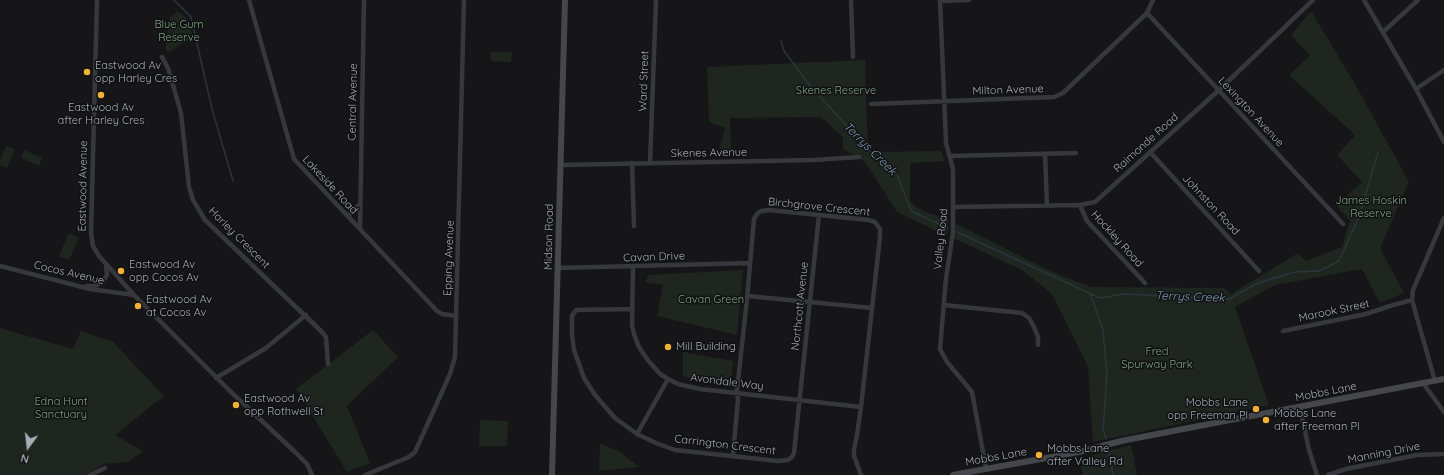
<!DOCTYPE html>
<html>
<head>
<meta charset="utf-8">
<style>
	body { margin:0 }
	#map { position:relative; width:1444px; height:475px; overflow:hidden; background:#161618; font-family:Quicksand,sans-serif }
	canvas { display:block }
	.north { position:absolute; left:8px; top:427px; width:40px; height:40px; -webkit-text-stroke:3px #111113; paint-order:stroke; rotate:195deg; font-size:11px; font-weight:700; line-height:16px; text-align:center; color:#a8adb8 }
	.north::after { content:''; display:block; margin:auto; width:14px; height:18px; background:#a8adb8; clip-path:polygon(50% 0,100% 100%,50% 72%,0 100%) }
</style>
</head>
<body>
<div id="map">
<canvas width="1444" height="475"></canvas>
<div class="north">N</div>
</div>
<script>
const ctx = document.querySelector('canvas').getContext('2d');
ctx.lineJoin = 'round';
function fillPath(path, color) { ctx.fillStyle = color; ctx.fill(path, 'evenodd'); }
const toPath = rows => new Path2D(rows.map(r => 'M' + r).join(''));
function strokePath(path, color, width, dash) { ctx.strokeStyle = color; ctx.lineWidth = width; ctx.lineCap = dash ? 'butt' : 'round'; ctx.setLineDash(dash || []); ctx.stroke(path); }
function drawText(font, color, halo, rows, align = 'center') {
  ctx.font = font + ' Quicksand,sans-serif'; ctx.lineWidth = 3; ctx.setLineDash([]); ctx.textBaseline = 'middle'; ctx.strokeStyle = halo; ctx.fillStyle = color; for (const [text, x, y, turn = 0] of rows) {
    ctx.save(); ctx.translate(x, y); ctx.rotate((+turn || 0) * Math.PI / 180); ctx.textAlign = isNaN(turn) ? turn : align; if (halo) ctx.strokeText(text, 0, 0); ctx.fillText(text, 0, 0); ctx.restore();
  }
}
fillPath(toPath([
	[178,11,189,20,193,38,176,47,170,52,165,49,170,17],
	[1311,11,1355,84,1409,182,1380,248,1404,293,1380,303,1362,269,1275,285,1235,307,1269,405,1093,442,1088,367,1054,298,1050,292,1022,270,955,239,956,224,1050,271,1091,287,1224,288,1231,294,1298,253,1306,261,1342,247,1350,221,1336,205,1362,182,1337,155,1355,135,1289,75,1310,56,1291,35],
	[491,52,512,52,511,62,491,61],
	[865,60,868,152,941,151,945,161,910,163,910,201,917,208,928,213,949,220,947,236,897,212,865,162,843,149,843,137,821,117,730,118,731,157,718,156,725,128,709,122,707,67],
	[6,146,15,149,7,168,0,165,0,160],
	[24,150,42,158,39,166,21,158],
	[69,233,79,238,69,260,59,256],
	[743,270,737,335,657,316,663,285,645,282,649,275],
	[0,328,73,349,81,331,113,342,164,396,115,435,143,451,128,462,103,464,86,475,0,475],
	[373,330,398,357,347,406,370,463,347,472,296,389],
	[683,352,733,361,731,382,729,384,694,380,683,376],
	[480,420,508,421,507,446,479,446],
	[600,443,620,452,639,467,599,471],
	[1131,445,1137,475,1083,475,1081,466,1091,464,1089,456]
]), '#1e261f');
strokePath(toPath([
	[174,0,191,17,212,109,233,181],
	[781,41,784,51,811,87,877,159,896,172,911,211,948,228],
	[957,232,1100,298,1124,294,1229,299,1258,283,1295,272,1319,271,1339,261,1359,217,1378,152],
	[1090,293,1103,330,1107,374,1104,417,1103,428,1106,439],
	[1109,452,1113,475]
]), '#2c353c', 1.5);
strokePath(toPath([
	[97,0,91,233,93,246,99,256,134,295,231,392,295,452,307,464,312,475],
	[249,0,294,159,437,311,442,314,456,316],
	[851,0,853,57],
	[940,0,946,143,953,169,953,233,946,278,940,349,947,362,972,392,986,468],
	[1364,0,1416,89,1444,142],
	[940,1,969,0],
	[1147,13,1343,224],
	[1383,32,1418,0],
	[162,57,168,68,181,113,189,187,193,200,205,220,321,331,326,337,328,364],
	[1416,89,1444,70],
	[871,104,1054,97,1063,93,1147,13,1153,0],
	[1150,152,1259,271],
	[1045,154,1047,205],
	[950,156,1076,153],
	[632,163,634,226],
	[650,163,656,0],
	[560,165,814,160,859,157],
	[1080,205,1087,221,1145,283],
	[953,207,1080,205,1095,202,1219,90,1313,0],
	[348,216,360,204],
	[360,229,364,0],
	[0,266,90,289,134,295],
	[633,266,632,325,634,334,639,347,647,359,660,374,668,379,678,384,700,389,861,407],
	[558,268,750,263],
	[86,286,94,286,102,283,107,275,106,265],
	[748,296,872,308],
	[944,305,1022,313,1029,318,1033,325,1038,337,1038,345],
	[632,309,576,310,572,316,572,335,574,350,584,378,595,395,615,418,637,434,656,443,675,450,778,461,788,460,792,457,794,453,819,215],
	[1283,331,1366,314,1393,305,1412,300],
	[216,378,266,348,306,315],
	[1435,381,1412,300,1413,290,1444,218],
	[1423,383,1444,412],
	[1300,407,1309,450,1317,475],
	[637,434,668,379],
	[733,455,738,399,737,390,747,299,754,219,757,214,761,211,769,210,869,220,875,222,880,229,880,237,861,407,857,435,854,449,854,456,861,475],
	[90,475,105,468],
	[365,475,409,457,415,452,450,374,455,357,464,0],
	[1328,475,1346,469,1417,455,1444,454]
]), '#37383d', 4.5);
strokePath(toPath([
	[552,475,565,0],
	[953,475,1079,452,1121,441,1444,379]
]), '#45474d', 6);
for (const [x, y, r, color] of [
	[87,72,4,"#f2b134"],
	[101,95,4,"#f2b134"],
	[121,271,4,"#f2b134"],
	[138,306,4,"#f2b134"],
	[668,347,4,"#f2b134"],
	[236,405,4,"#f2b134"],
	[1256,409,4,"#f2b134"],
	[1266,420,4,"#f2b134"],
	[1039,455,4,"#f2b134"]
]) { const dot = new Path2D(); dot.arc(x, y, r, 0, 2 * Math.PI); ctx.fillStyle = color; ctx.fill(dot); strokePath(dot, '#111113', 1.5); }
drawText('11px', '#7fa381', '#111113', [
	["Blue Gum",179,25],
	["Reserve",179,38],
	["Skenes Reserve",836,91],
	["James Hoskin",1371,201],
	["Reserve",1371,214],
	["Cavan Green",711,300],
	["Fred",1157,352],
	["Spurway Park",1157,365],
	["Edna Hunt",61,402],
	["Sanctuary",61,415]
]);
drawText('11px', '#a8adb8', '#111113', [
	["Eastwood Av",95,66],
	["opp Harley Cres",95,79],
	["Eastwood Av",101,108,"center"],
	["after Harley Cres",101,121,"center"],
	["Eastwood Av",129,265],
	["opp Cocos Av",129,278],
	["Eastwood Av",146,300],
	["at Cocos Av",146,313],
	["Mill Building",676,347],
	["Eastwood Av",244,399],
	["opp Rothwell St",244,412],
	["Mobbs Lane",1248,403,"right"],
	["opp Freeman Pl",1248,416,"right"],
	["Mobbs Lane",1274,414],
	["after Freeman Pl",1274,427],
	["Mobbs Lane",1047,449],
	["after Valley Rd",1047,462]
], 'left');
drawText('11px', '#a8adb8', '#111113', [
	["Ward Street",644,81,-88],
	["Milton Avenue",1008,90,-2],
	["Central Avenue",353,102,-89],
	["Lexington Avenue",1251,112,47],
	["Raimonde Road",1146,143,-42],
	["Skenes Avenue",709,153,-1],
	["Lakeside Road",330,185,47],
	["Eastwood Avenue",83,186,-89],
	["Johnston Road",1211,205,47],
	["Birchgrove Crescent",819,207,6],
	["Midson Road",549,237,-89],
	["Harley Crescent",239,238,45],
	["Valley Road",941,239,-84],
	["Hockley Road",1117,239,48],
	["Cavan Drive",654,257,-2],
	["Epping Avenue",449,258,-88],
	["Cocos Avenue",69,273,13],
	["Northcott Avenue",800,306,-84],
	["Marook Street",1334,311,-12],
	["Avondale Way",727,382,7],
	["Mobbs Lane",1326,392,-11],
	["Carrington Crescent",725,445,7],
	["Manning Drive",1384,453,-11],
	["Mobbs Lane",996,457,-10]
]);
drawText('italic 12px', '#7f9bb3', '#111113', [
	["Terrys Creek",870,149,45],
	["Terrys Creek",1190,297,2]
]);
</script>
</body>
</html>
